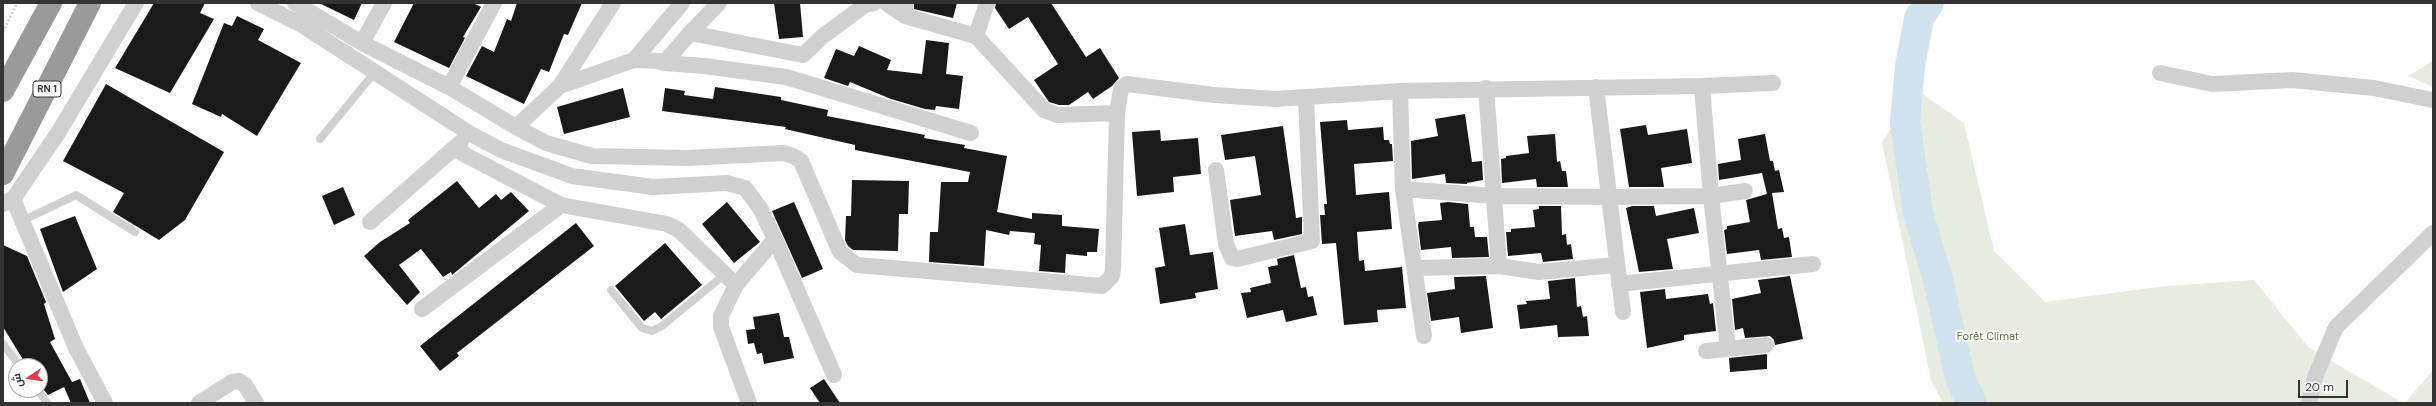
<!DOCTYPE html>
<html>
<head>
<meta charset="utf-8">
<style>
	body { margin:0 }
	#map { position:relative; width:2436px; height:406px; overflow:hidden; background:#fff; font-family:"DM Sans",Cairo,sans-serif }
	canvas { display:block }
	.frame { position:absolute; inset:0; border:4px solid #333; pointer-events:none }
	.north { position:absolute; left:8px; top:358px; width:40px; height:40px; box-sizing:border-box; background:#fff; border:1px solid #adadad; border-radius:50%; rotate:257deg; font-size:11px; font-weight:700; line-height:16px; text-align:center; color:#333 }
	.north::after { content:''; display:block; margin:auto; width:14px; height:18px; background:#e63946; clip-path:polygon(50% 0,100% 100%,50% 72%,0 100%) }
	.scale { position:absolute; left:2298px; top:380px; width:50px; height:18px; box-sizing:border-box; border:2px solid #333; border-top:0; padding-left:5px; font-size:12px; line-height:14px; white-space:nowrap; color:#333; -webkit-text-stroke:3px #fff; paint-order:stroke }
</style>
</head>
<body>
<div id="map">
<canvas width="2436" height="406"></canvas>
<div class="frame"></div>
<div class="north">ش</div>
<div class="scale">20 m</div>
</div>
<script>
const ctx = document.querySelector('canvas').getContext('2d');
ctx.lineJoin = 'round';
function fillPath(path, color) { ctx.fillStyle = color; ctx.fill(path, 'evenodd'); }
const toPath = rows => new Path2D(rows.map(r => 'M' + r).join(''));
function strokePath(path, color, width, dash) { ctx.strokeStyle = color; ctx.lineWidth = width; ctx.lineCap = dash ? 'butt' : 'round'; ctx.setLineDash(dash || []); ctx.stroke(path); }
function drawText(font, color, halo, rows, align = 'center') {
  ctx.font = font + ' "DM Sans",sans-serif'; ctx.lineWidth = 4; ctx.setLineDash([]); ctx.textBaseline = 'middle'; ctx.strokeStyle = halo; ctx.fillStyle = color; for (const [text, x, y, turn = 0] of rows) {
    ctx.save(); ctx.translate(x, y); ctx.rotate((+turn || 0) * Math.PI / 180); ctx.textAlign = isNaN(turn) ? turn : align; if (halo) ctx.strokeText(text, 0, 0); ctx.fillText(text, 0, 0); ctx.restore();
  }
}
fillPath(toPath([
	[2433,61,2433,87,2408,76],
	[1917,90,1964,123,1994,251,2045,302,2166,286,2254,280,2308,347,2403,403,1943,403,1931,380,1882,142],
	[2433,370,2433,403,2405,403]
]), '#e6ecdf');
strokePath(toPath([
	[1929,3,1919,18,1910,66,1905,122,1918,213,1938,280,1961,381,1972,403]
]), '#cfe2ee', 30);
fillPath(toPath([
	[154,3,205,3,200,13,214,19,170,93,115,68],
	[319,3,362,3,354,20],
	[414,3,473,3,481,7,463,37,465,38,449,68,394,42],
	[517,3,582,3,568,35,564,34,549,72,541,69,524,104,466,76,482,46,494,52,507,19,511,21],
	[774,3,800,3,803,37,779,39],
	[914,3,957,3,953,18,914,9],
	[996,3,1051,3,1086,57,1100,48,1119,78,1112,86,1093,99,1088,92,1069,105,1059,105,1049,102,1034,80,1058,64,1028,17,1009,29,995,8],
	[237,16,264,29,258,40,301,63,257,136,222,114,221,117,192,104,224,23,232,26],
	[926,40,949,43,946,74,963,76,959,109,936,106,935,110,925,109,891,99,850,82,848,86,824,78,836,49,854,56,859,46,891,60,887,70,922,74],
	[106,84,224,152,185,220,159,240,113,212,124,193,63,161],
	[715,87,781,97,781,100,828,110,827,116,925,135,924,138,965,145,964,148,1007,156,997,212,1032,219,1032,213,1062,215,1062,226,1099,229,1097,252,1087,252,1087,256,1066,254,1065,273,1039,271,1041,245,1034,244,1035,233,1010,231,1009,235,986,230,984,266,929,262,930,232,938,232,941,182,968,182,970,172,855,150,855,145,785,129,786,127,662,111,665,88,685,91,684,95,713,99],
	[623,88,630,117,564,134,557,107],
	[1465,114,1472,162,1482,161,1483,180,1467,183,1467,184,1446,183,1445,174,1412,179,1411,141,1438,136,1435,119],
	[1347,120,1348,130,1383,127,1384,140,1389,140,1390,144,1392,144,1393,161,1354,164,1356,195,1389,192,1392,229,1357,232,1359,261,1364,260,1365,271,1402,267,1406,308,1377,310,1378,322,1344,325,1336,243,1322,244,1320,215,1325,215,1324,204,1327,204,1320,122],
	[1646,125,1648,135,1687,129,1692,163,1661,168,1664,187,1629,187,1620,129],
	[1283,126,1296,218,1302,217,1302,234,1274,240,1272,231,1235,236,1230,200,1261,195,1255,156,1225,160,1221,135],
	[1160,130,1161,141,1198,138,1201,174,1173,177,1174,192,1137,196,1132,132],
	[1555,134,1557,162,1560,161,1562,171,1566,171,1568,187,1537,187,1536,179,1502,183,1501,159,1506,158,1506,156,1529,153,1527,136],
	[1765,134,1770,161,1773,161,1775,171,1779,170,1784,192,1772,193,1778,229,1782,228,1784,238,1789,237,1792,257,1761,260,1759,250,1727,254,1724,230,1727,229,1727,226,1750,222,1746,200,1767,194,1762,173,1719,180,1718,164,1741,160,1738,139],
	[852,180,909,181,908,214,899,214,898,251,853,250,848,246,845,240,846,216,851,216],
	[457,181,479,208,496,194,501,200,511,192,529,211,452,275,451,272,443,277,421,249,399,265,420,292,407,305,364,256,380,242,410,223,408,220],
	[343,187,355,215,334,225,322,196],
	[727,202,760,242,734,263,702,224],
	[794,202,823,269,802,278,772,211],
	[1448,202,1468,204,1470,227,1474,227,1475,237,1487,237,1489,257,1452,258,1451,247,1421,250,1418,225,1419,222,1442,220,1440,203],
	[1539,206,1561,206,1562,235,1566,234,1567,245,1571,244,1573,259,1543,262,1541,253,1508,256,1506,232,1511,232,1511,229,1535,227,1533,210,1539,209],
	[1632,206,1654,206,1656,216,1694,208,1699,233,1667,239,1673,269,1639,272,1626,208],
	[75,216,97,269,63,292,40,229],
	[576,223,594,246,457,353,459,356,440,371,420,346],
	[1185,224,1190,255,1213,252,1218,289,1195,293,1196,298,1160,304,1155,268,1165,266,1159,228],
	[665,243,702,285,661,319,655,312,644,321,615,286],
	[3,245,27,256,46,302,44,304,55,339,50,342,72,382,80,379,90,403,71,403,64,387,48,395,40,385,40,366,27,366,3,327],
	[1294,255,1301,288,1306,287,1308,297,1313,296,1317,315,1286,322,1283,310,1247,318,1241,293,1251,292,1250,288,1271,283,1268,267,1278,265,1277,259],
	[1486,276,1493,328,1461,333,1459,317,1431,321,1427,293,1455,289,1454,277],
	[1790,276,1803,339,1775,345,1774,340,1770,336,1745,338,1743,328,1735,330,1732,299,1761,293,1758,280],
	[1575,278,1577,307,1581,306,1583,317,1587,316,1589,336,1558,337,1557,325,1520,329,1517,305,1527,304,1526,301,1550,299,1548,281],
	[1665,289,1666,299,1708,294,1710,304,1713,303,1716,331,1684,335,1684,340,1647,348,1640,292],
	[779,313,784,337,789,337,794,358,764,364,762,353,757,354,754,343,748,344,746,330,755,329,753,317],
	[1767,354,1767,369,1730,372,1729,358],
	[824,379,840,403,820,403,810,388]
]), '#1a1a1a');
strokePath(toPath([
	[3,32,17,3]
]), '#cdcdcd', 2.5, [2, 2]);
strokePath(toPath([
	[320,139,375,72],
	[24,220,76,195,135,232],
	[611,290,642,328,652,331,662,326,724,275],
	[3,344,20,366],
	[38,390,47,403]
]), '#d0d0d0', 8);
strokePath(toPath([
	[258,3,302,25,469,133,501,150,572,176,653,187,727,183,745,188,760,208,775,239,834,375],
	[295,3,362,43,449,87,516,127,560,86,613,3],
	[886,3,905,16],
	[905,3,905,16,976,36,1044,110,1057,115,1117,113],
	[690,33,803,55,823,36,865,5,874,3],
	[976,36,987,3],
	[362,43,384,3],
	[634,60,660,61,664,63,704,66,786,77,971,133],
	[664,63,690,33,719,3],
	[2160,73,2212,84,2292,80,2374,88,2433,100],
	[560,86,634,60,682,3],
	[1702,86,1711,196,1728,349],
	[449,87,494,3],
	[1596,87,1623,312],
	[1486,88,1499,266],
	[1400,91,1403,189,1424,336],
	[516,127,546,143,592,156,688,158,784,153,793,156,801,161,840,252,857,265,1102,286,1112,276,1113,269,1117,113,1121,89,1127,84,1214,95,1275,99,1400,91,1702,86,1773,83],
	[1216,170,1226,244,1232,258,1237,259,1312,241,1306,97],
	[1403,189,1494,196,1608,197,1711,196,1745,191],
	[13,199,76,348,105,403],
	[3,204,13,199,58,133,136,3],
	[561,205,667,224,679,230,736,285],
	[370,222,461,142],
	[1415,268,1499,266,1539,272,1616,265],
	[1619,284,1813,264],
	[422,309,561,205,454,149],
	[1706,351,1766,345],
	[199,403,232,382,239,381,245,385,256,403],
	[749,403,721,327,721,316,736,285,775,239],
	[2309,403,2315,377,2336,327,2433,233]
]), '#d0d0d0', 16);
strokePath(toPath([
	[3,91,51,3],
	[3,174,90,3]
]), '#9a9a9a', 22);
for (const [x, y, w] of [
	[47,89,28]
]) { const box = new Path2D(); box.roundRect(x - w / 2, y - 8, w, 16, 3); ctx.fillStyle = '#fff'; ctx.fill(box); strokePath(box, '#333', 1); }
drawText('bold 10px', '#333', null, [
	["RN 1",47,89]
]);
drawText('11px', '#56703f', '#fff', [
	["Forêt Climat",1988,337]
]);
</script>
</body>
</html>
